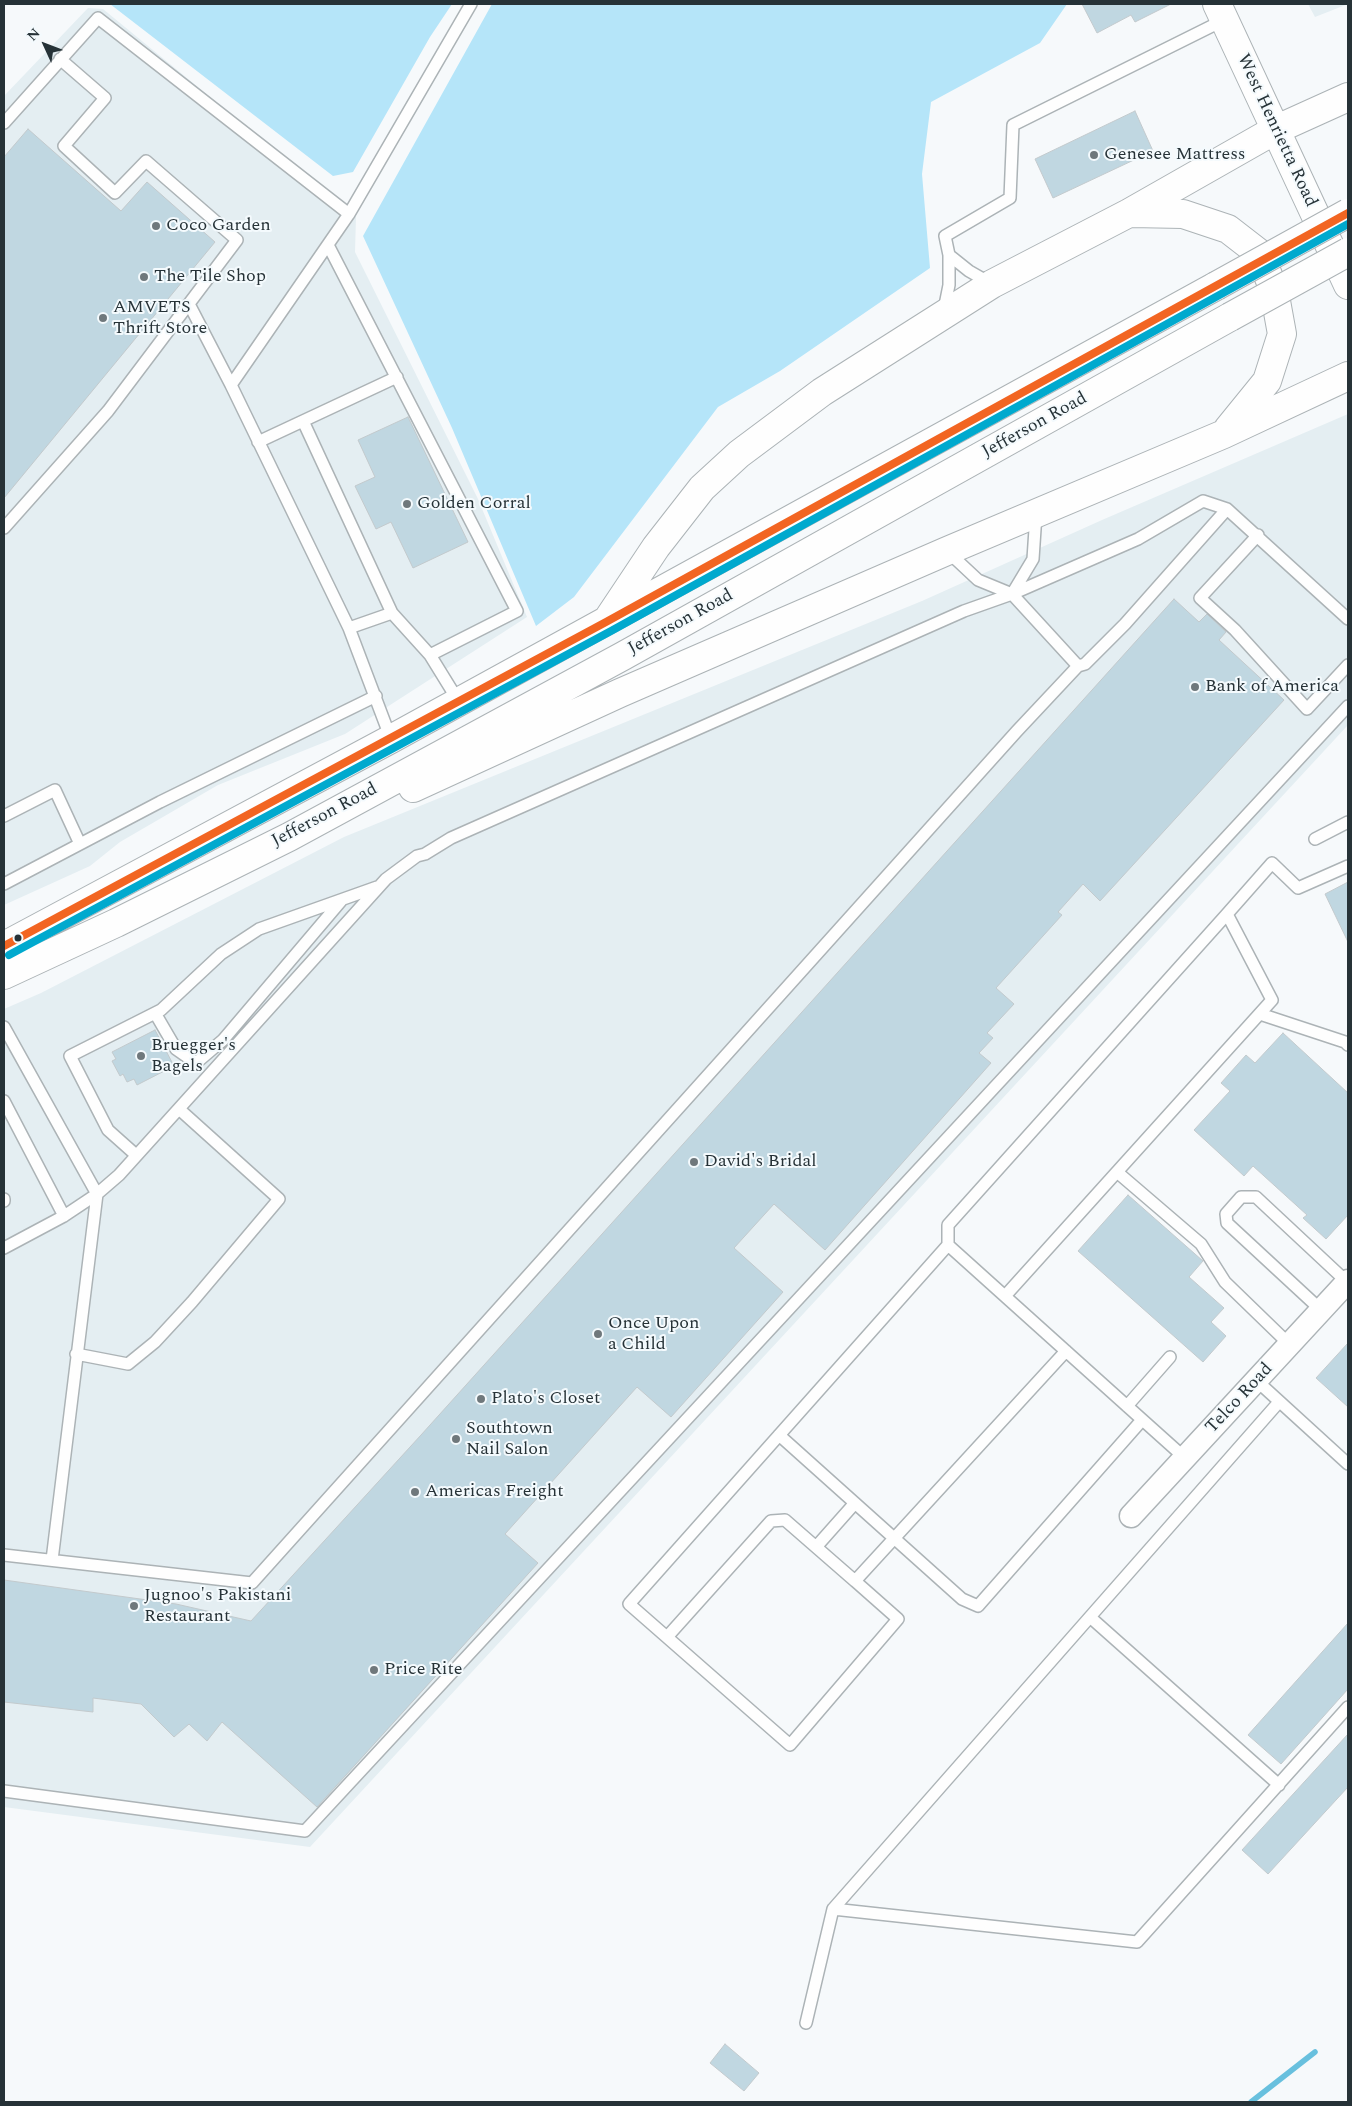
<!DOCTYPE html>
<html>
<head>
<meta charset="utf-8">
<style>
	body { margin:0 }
	#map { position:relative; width:1352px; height:2106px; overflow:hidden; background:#f6f9fb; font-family:Spectral,serif }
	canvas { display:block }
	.frame { position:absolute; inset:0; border:5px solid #263237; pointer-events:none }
	.north { position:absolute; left:20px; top:20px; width:50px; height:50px; -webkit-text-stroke:4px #f4fafd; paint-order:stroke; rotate:313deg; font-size:14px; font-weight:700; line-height:20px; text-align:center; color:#263237 }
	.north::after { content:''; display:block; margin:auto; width:18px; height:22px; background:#263237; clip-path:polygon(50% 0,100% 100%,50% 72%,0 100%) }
</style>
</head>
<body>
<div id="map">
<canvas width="1352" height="2106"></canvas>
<div class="frame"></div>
<div class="north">N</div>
</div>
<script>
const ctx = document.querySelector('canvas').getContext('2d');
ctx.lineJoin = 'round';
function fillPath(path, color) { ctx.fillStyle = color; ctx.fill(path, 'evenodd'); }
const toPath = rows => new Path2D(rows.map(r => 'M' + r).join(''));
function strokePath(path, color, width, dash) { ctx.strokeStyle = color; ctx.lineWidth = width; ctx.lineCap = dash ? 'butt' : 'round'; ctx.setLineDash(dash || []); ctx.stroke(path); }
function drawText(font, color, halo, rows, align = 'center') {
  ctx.font = font + ' Spectral,serif'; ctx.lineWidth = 4; ctx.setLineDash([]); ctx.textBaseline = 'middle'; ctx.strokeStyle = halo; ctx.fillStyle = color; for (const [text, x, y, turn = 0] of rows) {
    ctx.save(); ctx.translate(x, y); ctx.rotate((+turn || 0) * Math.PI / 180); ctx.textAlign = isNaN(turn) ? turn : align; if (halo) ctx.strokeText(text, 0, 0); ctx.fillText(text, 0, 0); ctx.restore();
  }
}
fillPath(toPath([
	[1308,4,1348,4,1315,17],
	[88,8,103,9,356,217,355,252,478,499,527,617,345,734,218,785,120,842,90,866,4,905,4,96],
	[1348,414,1348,725,310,1847,4,1807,4,1009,41,993,344,837,922,601,1102,520]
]), '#e4eef2');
fillPath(toPath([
	[110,4,452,4,430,37,353,172,333,176],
	[492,4,1067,4,1040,43,931,102,922,174,930,268,780,371,718,407,574,597,536,626,452,428,363,236]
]), '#b5e5f9');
strokePath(toPath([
	[1251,2102,1315,2052]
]), '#68c0de', 5.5);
const building = toPath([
	[1082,4,1171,4,1135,22,1131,15,1097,33,1082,4],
	[1135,111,1153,151,1053,198,1035,159,1135,111],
	[28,129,121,211,147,182,215,242,4,498,4,157,28,129],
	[408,417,468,542,413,568,391,522,376,529,355,486,375,477,358,440,408,417],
	[1174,599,1199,622,1207,614,1226,632,1219,640,1284,700,1100,901,1083,884,1058,912,1062,915,996,988,1014,1004,987,1033,993,1038,979,1053,991,1063,825,1250,774,1204,734,1248,783,1292,671,1417,637,1387,505,1534,538,1563,317,1807,222,1722,207,1741,189,1724,174,1737,141,1704,93,1698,93,1712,4,1702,4,1580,176,1604,251,1621,421,1435,1174,599],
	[1348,882,1348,942,1325,894,1348,882],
	[155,1030,174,1066,137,1085,134,1079,127,1082,123,1074,120,1076,112,1061,116,1059,112,1052,155,1030],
	[1283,1033,1348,1093,1348,1215,1326,1239,1303,1218,1307,1215,1253,1166,1244,1176,1194,1130,1230,1091,1221,1083,1246,1055,1255,1063,1283,1033],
	[1128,1195,1203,1261,1189,1277,1224,1308,1211,1322,1226,1336,1203,1362,1078,1251,1128,1195],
	[1348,1343,1348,1407,1316,1378,1348,1343],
	[1348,1623,1348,1689,1281,1764,1248,1735,1348,1623],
	[1348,1734,1348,1787,1268,1874,1242,1850,1348,1734],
	[725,2044,759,2073,744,2091,710,2063,725,2044]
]);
fillPath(building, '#c0d7e1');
strokePath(building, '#c3cacd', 1);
const service = toPath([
	[4,123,98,18,349,214],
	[328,245,517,611,430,655,459,702],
	[949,255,969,271,990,283],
	[189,304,231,385],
	[944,310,949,285,949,255,945,236,1010,198,1013,125,1224,20],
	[303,421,392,613,349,628],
	[258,442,397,377],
	[4,528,108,411,237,240,146,161,115,193,64,146,105,98,60,59],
	[1258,535,1200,598,1235,630,1307,709,1348,665],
	[947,551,978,580,1012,594,1078,666],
	[1012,594,1033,559,1036,514],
	[392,613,430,655],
	[391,739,349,628,231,385,349,214,471,4],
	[4,816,55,790,80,844],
	[1315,839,1348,822],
	[4,884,160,802,376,696],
	[155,1013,176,1049,196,1063,223,1040,341,901],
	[1260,1014,1345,1042,1348,1045],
	[4,1027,97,1194,52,1560],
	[4,1101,64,1216],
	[136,1155,108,1130,70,1056,161,1010,221,954,259,929,377,887],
	[1117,1172,1201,1244,1225,1282,1290,1345],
	[4,1199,4,1201],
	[948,1245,948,1225,1227,914],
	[4,1248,64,1216,97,1194,119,1175,386,879,417,856,425,854,451,838,964,611,1012,594,1138,539,1203,501,1227,509,1348,619],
	[1005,1296,1272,1000,1227,914,1272,863,1298,888,1348,866],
	[1321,1310,1227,1223,1226,1214,1241,1197,1256,1197,1347,1282],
	[1066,1351,855,1581,898,1619,790,1745,629,1604,948,1245,1127,1406,1185,1458],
	[76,1354,128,1364,155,1342,192,1302,279,1199,179,1109],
	[1257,1381,1348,1464],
	[1279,1402,833,1909,1137,1942,1348,1707],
	[1127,1406,1170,1357],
	[779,1435,962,1599,978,1606,1142,1420],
	[816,1547,855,1503],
	[4,1555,252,1583,1017,731,1078,666,1085,664,1125,624,1227,509],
	[1090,1617,1279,1785],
	[667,1637,771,1521,785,1520,855,1581],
	[4,1791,305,1831,1348,706],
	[806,2023,833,1909]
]);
const minor = toPath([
	[1131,1516,1348,1281]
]);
const primary = toPath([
	[1217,4,1348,285],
	[1131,213,1183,214,1228,229,1259,253,1274,290,1282,334,1267,381,1228,429],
	[608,619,656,547,702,488,739,454,822,392,992,284,1129,213,1275,130,1348,97],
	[413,788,620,693,947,551,1224,434,1348,376],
	[4,946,391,739,1216,286],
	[4,975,116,923,289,837,623,656,1230,317]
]);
strokePath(service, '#acb3b6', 14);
strokePath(minor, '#acb3b6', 25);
strokePath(primary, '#acb3b6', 30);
strokePath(service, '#fefefe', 11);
strokePath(minor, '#fefefe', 22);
strokePath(primary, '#fefefe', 28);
const primaryBridge = toPath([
	[1216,286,1348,213],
	[1230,317,1348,252]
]);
strokePath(primaryBridge, '#acb3b6', 30, []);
strokePath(primaryBridge, '#fefefe', 28);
strokePath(toPath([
	[4,946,606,622,1348,213]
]), '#f26522', 8);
strokePath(toPath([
	[9,955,611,631,1348,224]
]), '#00a9ce', 8);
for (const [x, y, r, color] of [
	[1094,155,5,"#6f787c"],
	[156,226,5,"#6f787c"],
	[144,277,5,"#6f787c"],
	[103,318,5,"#6f787c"],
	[407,504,5,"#6f787c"],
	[1195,687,5,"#6f787c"],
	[18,938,4.5,"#263237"],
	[141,1056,5,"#6f787c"],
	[694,1162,5,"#6f787c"],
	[598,1334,5,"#6f787c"],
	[481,1399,5,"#6f787c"],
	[456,1439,5,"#6f787c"],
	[415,1492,5,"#6f787c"],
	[134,1606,5,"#6f787c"],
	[374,1670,5,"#6f787c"]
]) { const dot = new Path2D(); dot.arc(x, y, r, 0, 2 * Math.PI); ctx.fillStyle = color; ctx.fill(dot); strokePath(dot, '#f4fafd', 2); }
drawText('18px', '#263237', '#f4fafd', [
	["West Henrietta Road",1276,131,65],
	["Jefferson Road",1035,426,-29],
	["Jefferson Road",681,623,-29],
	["Jefferson Road",325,816,-28],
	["Telco Road",1240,1399,-47]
]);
drawText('18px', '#263237', '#f4fafd', [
	["Genesee Mattress",1104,155],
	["Coco Garden",166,226],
	["The Tile Shop",154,277],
	["AMVETS",113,308],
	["Thrift Store",113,329],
	["Golden Corral",417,504],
	["Bank of America",1205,687],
	["Bruegger's",151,1046],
	["Bagels",151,1067],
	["David's Bridal",704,1162],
	["Once Upon",608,1324],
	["a Child",608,1345],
	["Plato's Closet",491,1399],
	["Southtown",466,1429],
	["Nail Salon",466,1450],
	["Americas Freight",425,1492],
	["Jugnoo's Pakistani",144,1596],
	["Restaurant",144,1617],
	["Price Rite",384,1670]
], 'left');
</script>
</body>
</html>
